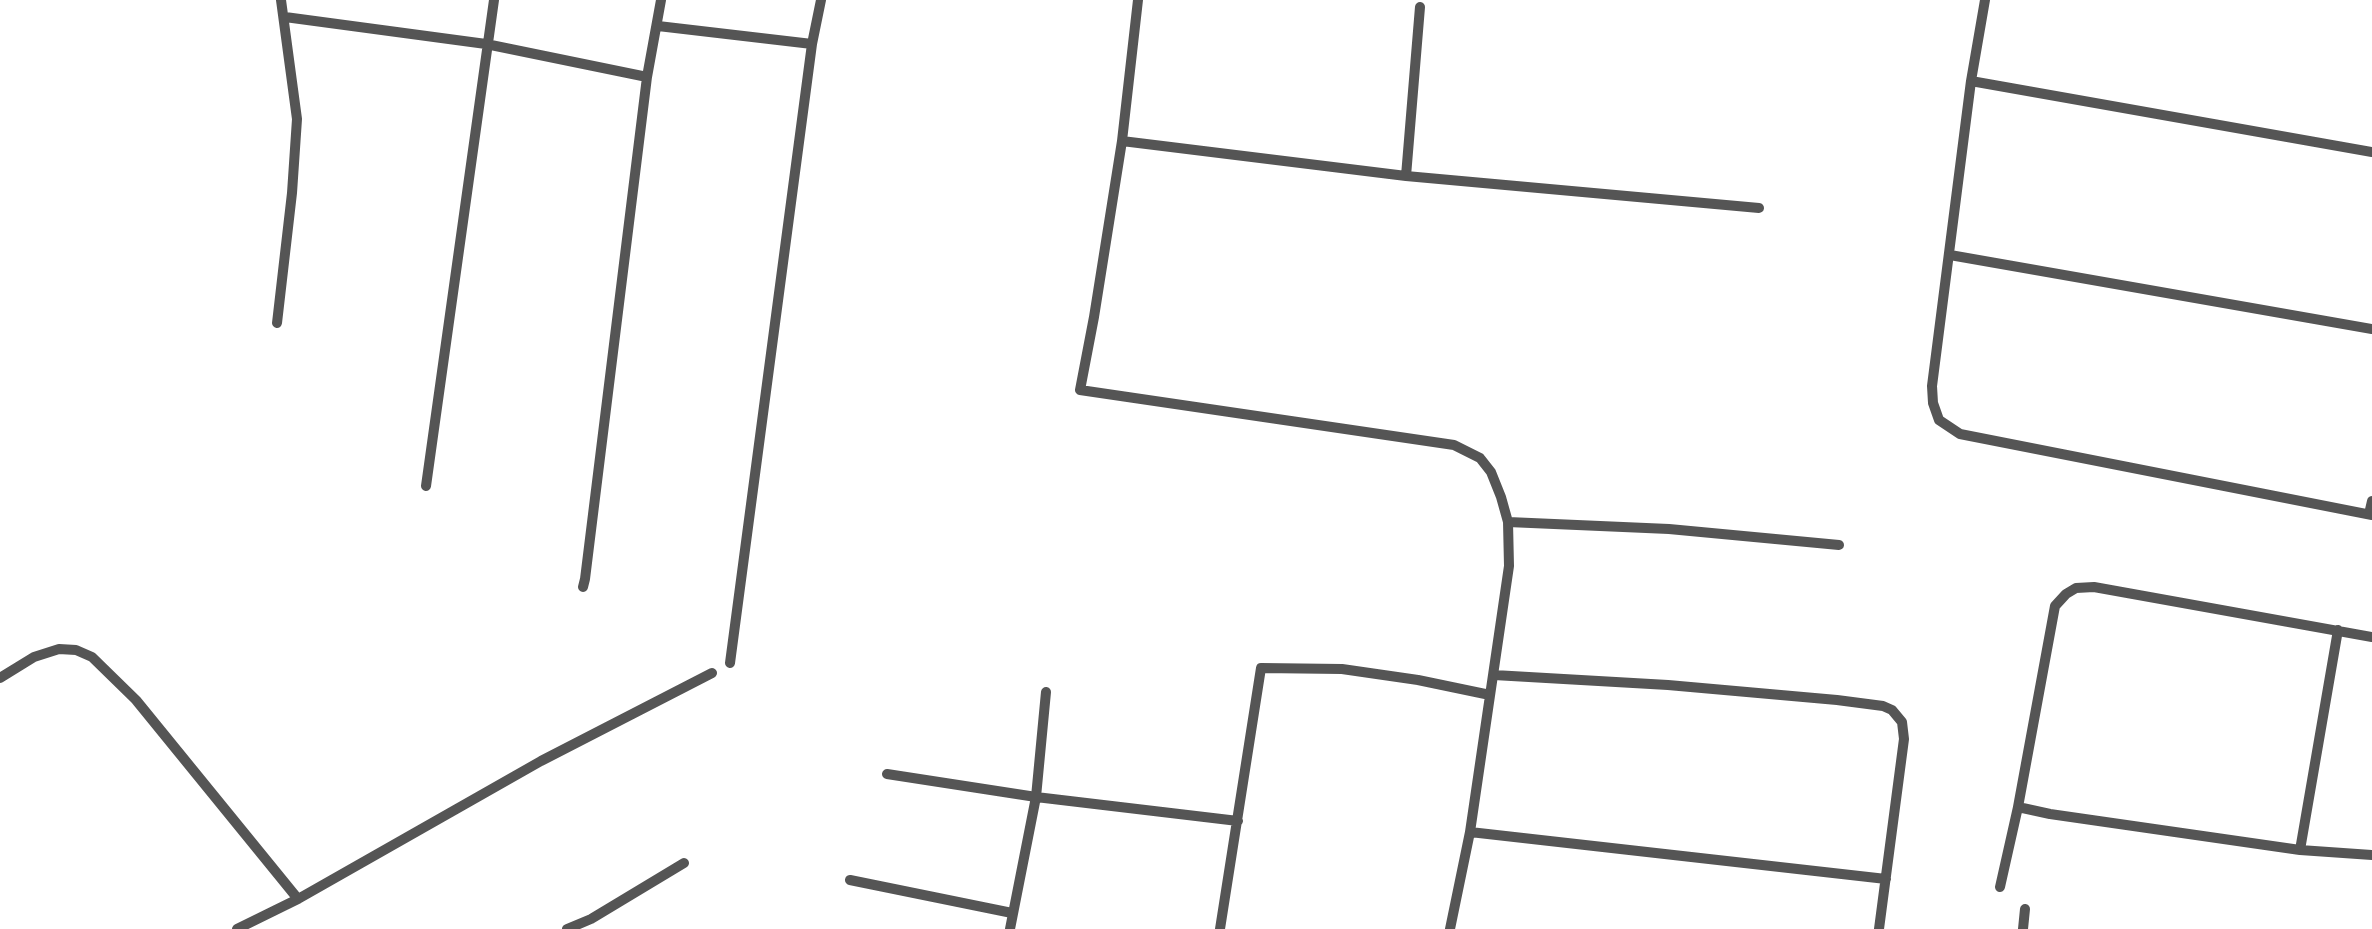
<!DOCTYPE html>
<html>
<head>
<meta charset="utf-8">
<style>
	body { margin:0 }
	canvas { display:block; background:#fff }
</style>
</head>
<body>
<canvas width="2372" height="929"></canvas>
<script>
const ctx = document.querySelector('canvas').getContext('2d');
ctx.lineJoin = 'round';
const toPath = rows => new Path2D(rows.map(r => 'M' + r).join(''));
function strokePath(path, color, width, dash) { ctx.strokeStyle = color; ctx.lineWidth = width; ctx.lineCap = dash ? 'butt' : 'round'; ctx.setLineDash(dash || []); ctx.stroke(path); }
strokePath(toPath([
	[1138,0,1122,141,1094,317,1080,390,1454,445,1480,458,1491,472,1501,497,1508,522,1509,566,1470,832,1450,929],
	[1985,0,1971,81,1932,386,1933,403,1939,420,1960,434,2372,515],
	[285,17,486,44,647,77],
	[658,26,812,44],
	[1971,81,2372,152],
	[1122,141,1406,176,1420,7],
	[1406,176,1759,208],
	[1950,255,2372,329],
	[277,323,292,193,297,119,281,0],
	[426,486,494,0],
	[2369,514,2372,501],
	[1508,522,1669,529,1839,545],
	[583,587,585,579,647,77,661,0],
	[2372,637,2094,587,2076,588,2066,594,2055,606,2018,807,2050,814,2300,850,2372,855],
	[730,663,812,44,821,0],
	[1494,675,1668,685,1837,700,1883,706,1892,710,1902,722,1904,739,1879,929],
	[0,678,34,657,59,649,76,650,92,657,136,700,298,899],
	[887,774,1036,797,1046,692],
	[1470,832,1886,879],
	[2300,850,2338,630],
	[850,880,1012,913],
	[2000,887,2018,807],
	[237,929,298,899,541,761,712,673],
	[567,929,591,919,684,863],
	[1010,929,1036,797,1238,821],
	[1220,929,1261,668,1342,669,1418,680,1490,695],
	[2023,929,2025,909]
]), '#555', 10);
</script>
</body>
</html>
